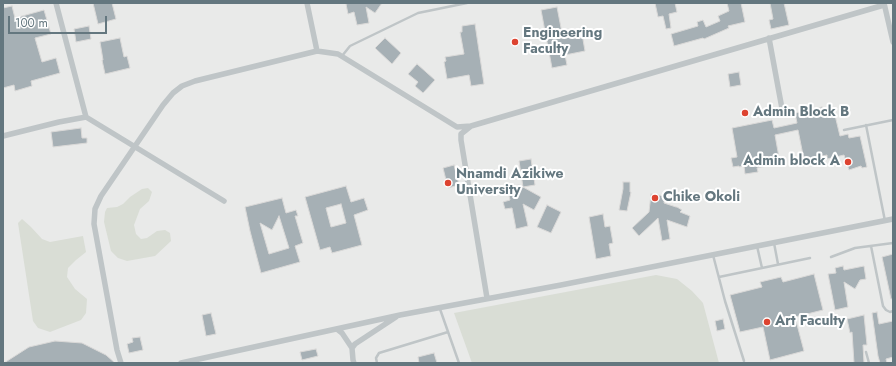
<!DOCTYPE html>
<html>
<head>
<meta charset="utf-8">
<style>
	body { margin:0 }
	#map { position:relative; width:896px; height:366px; overflow:hidden; background:#f8f8f5; font-family:Jost,sans-serif }
	canvas { display:block }
	.frame { position:absolute; inset:0; border:4px solid #64777f; pointer-events:none }
	.scale { position:absolute; left:8px; top:16px; width:99px; height:18px; box-sizing:border-box; border:2px solid #64777f; border-top:0; padding-left:5px; font-size:12px; line-height:14px; white-space:nowrap; color:#64777f; -webkit-text-stroke:3px #fff; paint-order:stroke }
</style>
</head>
<body>
<div id="map">
<canvas width="896" height="366"></canvas>
<div class="frame"></div>
<div class="scale">100 m</div>
</div>
<script>
const ctx = document.querySelector('canvas').getContext('2d');
ctx.lineJoin = 'round';
function fillPath(path, color) { ctx.fillStyle = color; ctx.fill(path, 'evenodd'); }
const toPath = rows => new Path2D(rows.map(r => 'M' + r).join(''));
function strokePath(path, color, width, dash) { ctx.strokeStyle = color; ctx.lineWidth = width; ctx.lineCap = dash ? 'butt' : 'round'; ctx.setLineDash(dash || []); ctx.stroke(path); }
function drawText(font, color, halo, rows, align = 'center') {
  ctx.font = font + ' Jost,sans-serif'; ctx.lineWidth = 4; ctx.setLineDash([]); ctx.textBaseline = 'middle'; ctx.strokeStyle = halo; ctx.fillStyle = color; for (const [text, x, y, turn = 0] of rows) {
    ctx.save(); ctx.translate(x, y); ctx.rotate((+turn || 0) * Math.PI / 180); ctx.textAlign = isNaN(turn) ? turn : align; if (halo) ctx.strokeText(text, 0, 0); ctx.fillText(text, 0, 0); ctx.restore();
  }
}
fillPath(toPath([
	[3,3,893,3,893,363,3,363]
]), '#e9eae9');
fillPath(toPath([
	[148,188,152,192,149,201,140,209,134,225,136,234,141,239,147,238,157,231,165,230,170,233,171,241,155,256,127,261,118,258,111,251,104,222,105,212,107,208,117,207,123,204,130,197,142,189],
	[22,219,31,227,42,239,50,242,83,236,86,252,76,260,68,268,67,277,75,289,87,299,86,313,81,320,50,332,38,328,33,321,18,223],
	[656,275,677,279,692,291,703,303,719,363,472,363,454,313]
]), '#d9ddd5');
const building = toPath([
	[93,3,112,3,116,19,98,24,93,3],
	[350,3,382,3,375,13,366,7,369,23,357,25,354,12,348,14,346,4,350,3],
	[655,3,675,3,677,12,669,14,671,28,666,29,663,16,658,17,655,3],
	[727,3,741,3,745,22,728,26,729,28,704,39,703,38,674,46,671,34,698,26,697,22,703,20,706,27,720,21,718,16,729,11,727,3],
	[770,3,784,3,789,25,771,29,769,20,773,19,770,3],
	[12,6,15,18,44,10,51,34,35,38,42,62,56,58,60,73,31,81,32,86,15,91,14,85,3,88,3,8,12,6],
	[557,7,562,33,581,28,585,51,565,55,567,65,552,68,541,10,557,7],
	[475,24,484,84,471,86,469,75,447,79,444,62,446,61,445,57,464,54,460,32,462,32,462,26,475,24],
	[89,26,91,39,76,42,74,29,89,26],
	[120,38,124,57,127,56,130,68,105,74,102,60,103,60,100,42,120,38],
	[385,38,401,53,392,64,375,48,385,38],
	[417,64,435,80,423,93,415,86,418,82,408,74,417,64],
	[739,72,741,85,730,87,728,74,739,72],
	[822,107,823,109,833,107,840,136,848,134,849,138,860,136,867,167,862,168,861,166,849,170,844,155,827,159,827,155,804,160,798,130,775,135,780,163,757,168,758,172,745,174,744,166,739,167,739,166,733,167,731,158,737,157,732,128,772,120,774,128,797,123,795,113,822,107],
	[81,128,82,138,87,138,87,143,53,147,51,132,81,128],
	[531,159,535,185,523,187,541,197,534,210,523,204,528,226,516,229,512,208,505,209,503,202,510,200,507,187,519,185,523,187,519,161,531,159],
	[454,165,459,185,448,188,443,168,454,165],
	[623,182,630,182,630,192,631,192,627,211,619,210,623,189,623,182],
	[346,186,351,202,364,198,368,210,354,215,362,245,332,253,330,247,320,250,305,197,346,186],
	[341,204,346,223,331,227,326,208,341,204],
	[651,194,665,196,664,203,676,207,677,207,682,210,680,212,690,216,687,227,667,220,670,239,662,241,658,218,639,236,632,228,649,212,651,194],
	[282,198,286,213,296,210,298,216,295,216,303,243,295,246,300,262,261,273,250,231,245,207,282,198],
	[279,216,289,248,269,254,260,223,272,230,279,216],
	[547,205,561,212,551,233,537,227,547,205],
	[603,214,605,227,610,226,613,243,609,244,611,256,596,259,589,217,603,214],
	[893,254,893,299,891,299,882,257,893,254],
	[843,266,844,270,864,266,866,279,860,280,855,289,844,282,848,307,835,310,828,274,836,273,835,268,843,266],
	[814,274,823,310,795,317,804,351,770,360,763,327,740,332,730,295,762,287,760,282,781,277,783,282,814,274],
	[877,312,879,324,893,321,893,357,886,359,887,363,880,363,878,356,872,313,877,312],
	[211,313,216,334,206,336,202,315,211,313],
	[864,315,867,345,863,345,864,363,854,363,852,332,850,333,847,319,864,315],
	[723,319,725,329,717,331,715,321,723,319],
	[140,337,143,350,129,353,127,344,133,342,132,338,140,337],
	[55,341,82,343,106,355,115,363,4,363,29,347,55,341],
	[316,349,318,356,302,360,300,352,316,349],
	[434,353,437,363,419,363,418,357,434,353]
]);
fillPath(building, '#a6b0b5');
strokePath(building, '#dad9d8', 1);
strokePath(toPath([
	[342,56,350,46,418,13,467,3],
	[866,125,885,221],
	[844,130,893,120],
	[774,243,778,264],
	[757,246,762,268],
	[871,246,883,306,886,310,890,312,893,311],
	[713,255,725,301,744,361],
	[831,257,855,248,893,243],
	[719,277,810,258],
	[440,309,459,363],
	[866,352,869,363],
	[377,363,376,358,379,353,448,332]
]), '#bfc5c7', 2.5);
strokePath(toPath([
	[56,3,86,117],
	[307,3,317,51],
	[884,3,893,42],
	[769,38,783,114],
	[471,126,461,134,461,140,487,298],
	[3,136,59,122,86,117,224,201],
	[337,329,342,333,352,348],
	[121,363,117,350,94,224,95,209,101,196,163,105,173,93,182,86,195,81,317,51,338,54,457,127,471,126,884,5],
	[181,363,400,315,561,285,893,219],
	[354,363,353,360,352,348,355,344,396,317]
]), '#bfc5c7', 5.5);
for (const [x, y, r, color] of [
	[515,42,4,"#dd4330"],
	[745,113,4,"#dd4330"],
	[848,162,4,"#dd4330"],
	[448,183,4,"#dd4330"],
	[655,198,4,"#dd4330"],
	[767,322,4,"#dd4330"]
]) { const dot = new Path2D(); dot.arc(x, y, r, 0, 2 * Math.PI); ctx.fillStyle = color; ctx.fill(dot); strokePath(dot, '#fff', 1.5); }
drawText('bold 14px', '#64777f', '#fff', [
	["Engineering",523,34],
	["Faculty",523,50],
	["Admin Block B",753,113],
	["Admin block A",840,162,"right"],
	["Nnamdi Azikiwe",456,175],
	["University",456,191],
	["Chike Okoli",663,198],
	["Art Faculty",775,322]
], 'left');
</script>
</body>
</html>
